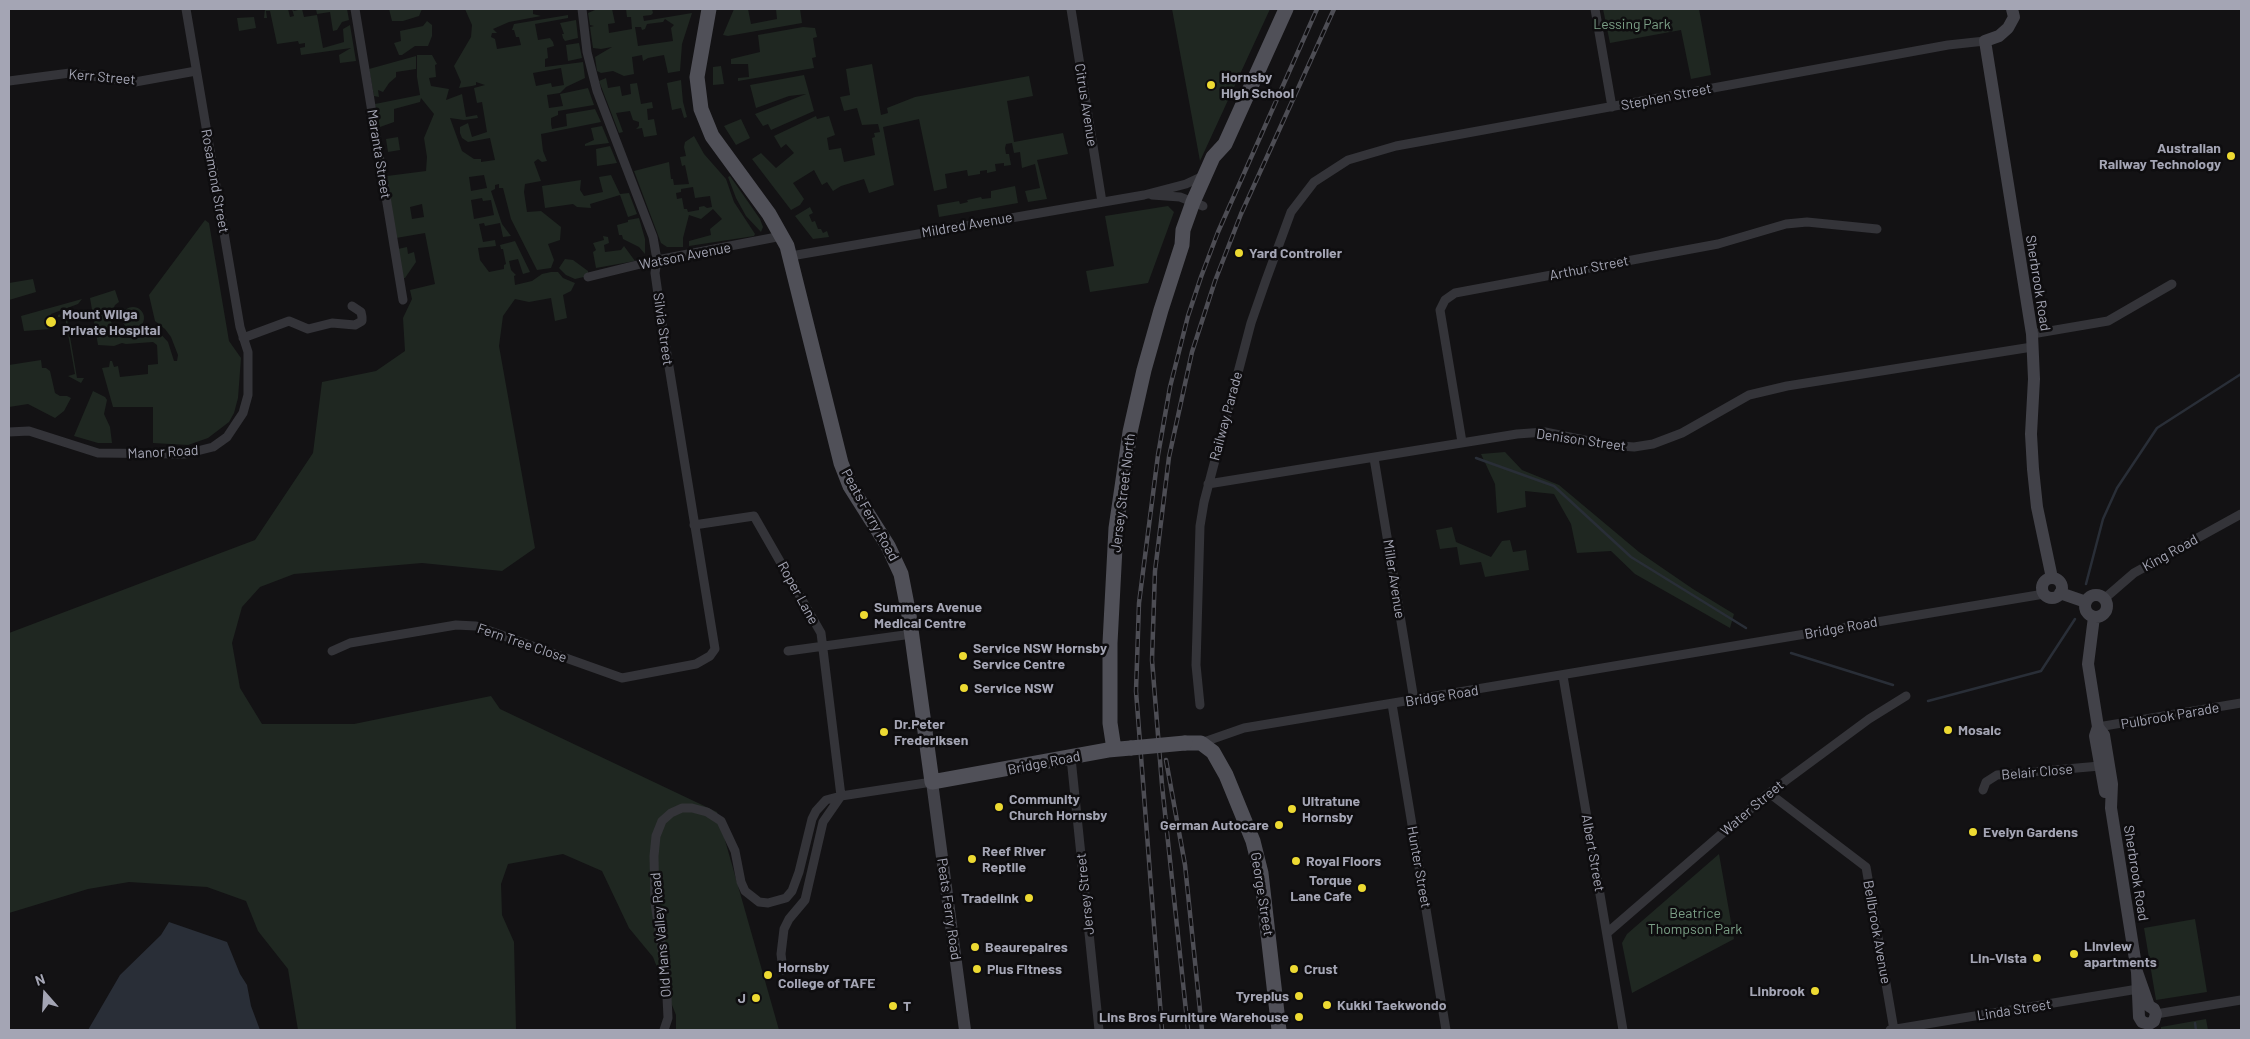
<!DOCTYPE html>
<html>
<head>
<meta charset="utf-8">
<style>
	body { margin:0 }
	#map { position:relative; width:2250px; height:1039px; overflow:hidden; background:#131214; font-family:Barlow,sans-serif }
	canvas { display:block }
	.frame { position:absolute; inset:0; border:10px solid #a4a5b4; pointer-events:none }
	.north { position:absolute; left:20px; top:969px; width:50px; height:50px; -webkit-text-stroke:4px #0e0d0f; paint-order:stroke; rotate:341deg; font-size:14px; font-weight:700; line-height:20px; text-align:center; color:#a4a5b4 }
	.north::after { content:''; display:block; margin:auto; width:18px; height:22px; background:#a4a5b4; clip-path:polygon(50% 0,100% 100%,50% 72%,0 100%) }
</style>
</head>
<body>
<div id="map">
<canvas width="2250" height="1039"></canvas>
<div class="frame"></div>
<div class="north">N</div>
</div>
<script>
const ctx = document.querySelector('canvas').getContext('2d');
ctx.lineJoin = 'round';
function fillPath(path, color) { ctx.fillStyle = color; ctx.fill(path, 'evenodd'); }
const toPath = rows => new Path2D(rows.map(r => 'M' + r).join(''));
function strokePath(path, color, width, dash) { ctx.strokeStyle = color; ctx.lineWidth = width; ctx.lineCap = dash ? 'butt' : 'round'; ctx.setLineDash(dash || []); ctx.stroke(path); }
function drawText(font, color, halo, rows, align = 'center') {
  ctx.font = font + ' Barlow,sans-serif'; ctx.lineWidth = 5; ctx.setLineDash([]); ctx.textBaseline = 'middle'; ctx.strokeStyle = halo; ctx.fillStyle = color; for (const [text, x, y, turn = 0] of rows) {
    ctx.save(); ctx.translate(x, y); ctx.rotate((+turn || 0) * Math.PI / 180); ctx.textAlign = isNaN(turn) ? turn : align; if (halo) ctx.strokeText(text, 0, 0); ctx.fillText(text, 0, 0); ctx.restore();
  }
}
fillPath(toPath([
	[265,9,288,9,290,17,294,16,292,9,294,11,302,9,304,17,317,15,323,48,344,42,343,29,350,25,356,61,340,63,339,55,351,48,301,55,300,48,305,47,305,43,299,44,298,41,277,44,270,11,266,11,267,18,264,18],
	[316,9,347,9,349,20,342,22,337,30,333,31,330,12,317,14],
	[389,9,422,9,419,16,403,21,392,21],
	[465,9,533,9,533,14,541,16,509,22,493,29,497,33,492,33,491,37,495,39,497,49,521,45,519,37,516,37,514,30,512,30,514,24,568,15,568,18,535,24,538,40,550,38,553,42,554,46,547,48,548,58,545,59,545,67,583,62,585,78,566,87,560,93,547,95,549,108,563,106,560,94,588,88,594,105,558,111,558,115,551,118,551,124,552,129,567,126,566,114,595,109,601,122,541,134,543,151,547,161,542,162,538,159,534,162,541,181,525,184,524,192,527,212,541,211,561,227,560,240,548,244,554,260,551,268,537,270,511,219,503,188,499,188,499,184,495,185,495,189,491,191,502,224,511,236,503,237,500,223,485,226,484,223,479,224,483,242,495,240,496,246,478,248,480,260,489,272,504,269,504,265,506,264,503,249,501,249,500,245,515,241,530,272,523,274,518,259,509,261,511,270,516,275,514,276,515,285,532,281,542,274,551,272,558,272,563,278,575,283,571,291,563,295,567,318,555,321,551,298,529,302,515,299,503,316,499,346,535,548,502,571,422,563,294,574,260,587,242,607,232,643,240,688,262,724,354,724,491,696,500,709,717,812,779,1030,676,1030,676,1015,653,957,629,928,602,871,563,854,508,864,501,884,502,915,514,942,516,1030,298,1030,288,969,258,931,246,901,207,887,129,882,88,889,9,913,9,633,255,540,313,453,322,382,376,371,405,351,403,318,412,299,410,290,435,284,425,233,396,238,387,176,426,171,427,157,424,138,434,114,421,98,420,102,394,109,394,122,380,127,375,104,420,95,417,77,417,55,432,55,437,64,435,65,436,77,429,78,431,86,449,89,446,100,462,94,466,117,477,115,478,118,464,120,450,118,462,151,474,159,481,159,481,162,495,160,490,138,468,142,462,138,460,133,460,127,468,123,472,137,487,132,482,102,477,103,474,88,485,85,476,82,476,85,472,86,459,88,461,82,454,66,471,37,472,25],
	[561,68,564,85,552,87,551,83,536,86,533,73],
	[484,175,487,188,471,191,469,177],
	[482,198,483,201,491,200,494,215,474,219,471,200],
	[422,204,424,217,412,219,410,207],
	[612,9,615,23,608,24,609,33,632,29,631,17,627,17,626,9,652,9,653,13,651,15,643,16,644,21,692,13,682,44,680,71,668,73,664,55,648,58,643,61,642,55,632,57,634,74,624,76,613,71,601,73,597,71,595,57,612,47,601,49,593,48,590,27,594,26,590,25,588,13,595,10],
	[665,19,674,25,671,28,673,41,638,46,635,27,641,27,642,30,645,29,647,24,663,22],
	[734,9,748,9,751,24,777,19,776,9,800,9,802,23,728,36,723,35],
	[1172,9,1270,9,1200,161],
	[1603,9,1699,9,1711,75,1691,79,1681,30,1610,43],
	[254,17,256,28,239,31,237,18],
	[576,20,578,38,565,41,563,38,562,34,564,34,560,23],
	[427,21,432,25,432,36,428,46,415,46,402,55,399,55,394,43,401,41,400,31,423,26],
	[803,27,815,28,817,37,813,38,816,57,812,58,814,68,738,81,738,78,749,77,748,64,731,64,731,59,760,52,758,35],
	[579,43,582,58,568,61,566,45],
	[416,56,416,69,396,72,396,77,389,83,383,92,378,90,379,97,374,96,369,69],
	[872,64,881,115,888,113,887,108,915,97,1029,76,1033,96,1007,101,1014,142,1063,133,1068,154,1037,160,1047,199,1028,202,1025,191,1040,188,1035,164,1022,168,1020,152,1014,153,1012,143,1006,144,1005,148,1006,154,1009,154,1011,165,1004,166,1004,163,995,164,996,171,987,173,987,170,980,171,980,174,968,176,967,170,945,174,947,188,934,191,919,119,883,127,894,185,869,193,864,179,841,186,833,191,827,182,822,185,814,170,793,183,804,199,800,205,791,210,752,159,761,153,776,168,794,153,786,144,781,148,774,136,816,116,817,119,829,116,835,135,827,138,829,150,841,148,844,162,875,155,872,138,875,137,874,133,880,132,878,124,862,125,857,108,844,111,840,97,850,95,846,69],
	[721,66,724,84,713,85,713,67],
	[804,75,814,111,771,130,768,124,763,126,755,114,806,94,789,96,756,108,750,85],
	[606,78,608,88,620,86,622,96,631,94,630,84,637,83,641,104,652,102,653,108,647,109,648,120,654,119,657,135,644,137,642,128,636,129,639,126,639,122,633,120,630,111,616,113,623,132,619,133,599,81],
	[681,80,683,102,687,117,684,118,681,108,672,110,667,83],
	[741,119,750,138,736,145,724,126],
	[602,126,609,143,585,146,585,144,594,140,591,128],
	[694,136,704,154,726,179,734,202,755,234,754,236,689,246,689,241,711,235,710,229,722,219,713,209,701,219,689,215,683,238,683,247,667,247,661,243,634,171,669,162,671,179,673,179,674,185,689,184,685,165,682,166,680,157,686,156,684,147,685,142],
	[693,187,695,198,710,196,712,207,707,208,704,206,699,207,699,210,688,212,687,209,684,209,682,198,677,199,676,193,681,192,681,189],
	[398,137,400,150,388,152,386,139],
	[610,146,617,163,597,166,596,149],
	[611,175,620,194,629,193,637,214,628,217,620,195,590,204,591,208,577,207,573,204,545,208,542,186,581,180,580,190,584,196,603,192,599,177],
	[730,176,760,219,763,227,761,232,746,216,736,198,728,177],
	[1015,186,1018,203,939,217,937,205,959,201,960,204,968,202,967,200,981,197,982,199,991,198,991,191],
	[1168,206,1174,212,1148,283,1090,292,1086,271,1114,266,1105,216],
	[810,207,813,213,809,215,812,222,815,221,818,229,821,229,823,233,827,231,829,237,813,239,795,216],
	[639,218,645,239,645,254,639,247,623,239,622,235,619,235,617,225,628,222,628,220],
	[205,220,209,223,229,341,241,358,238,398,234,413,229,422,208,438,188,445,153,443,153,407,113,407,102,368,109,367,110,361,112,361,114,367,118,366,120,377,148,374,148,365,158,364,157,345,153,342,126,344,122,343,114,346,98,345,90,298,115,290,119,302,115,305,110,317,114,333,123,338,137,338,145,337,151,330,157,330,168,342,174,361,177,361,178,355,171,337,165,329,155,321,149,295],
	[603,236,608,237,609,243,604,245,605,252,621,250,624,246,635,261,596,268,593,252,596,250,593,243,604,240],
	[407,247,408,254,414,252,416,262,405,278,403,278,398,249],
	[565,259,573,260,588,271,588,276,575,279,566,275,559,268],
	[33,279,36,292,9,300,9,283],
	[82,299,78,304,51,314,49,320,51,329,24,331,21,316],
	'122 318a11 11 0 1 1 22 0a11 11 0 1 1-22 0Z',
	[71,311,73,312,66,313,77,378,84,378,81,383,68,376,75,374,65,317,58,317,58,315],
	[41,360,42,368,46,368,50,371,55,393,60,396,67,396,71,398,64,411,55,418,28,404,9,407,9,365],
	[93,391,105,397,107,400,104,414,110,427,112,443,98,443,74,436],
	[1505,452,1522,470,1559,485,1639,552,1693,589,1734,614,1730,628,1635,574,1611,551,1577,553,1571,524,1554,494,1525,491,1526,507,1497,513,1495,484,1481,454],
	[1452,527,1456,542,1491,557,1502,541,1510,540,1513,552,1526,550,1529,570,1485,577,1481,562,1460,565,1457,547,1440,549,1436,530],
	[1719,854,1734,939,1632,993,1622,943,1627,934],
	[2195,919,2207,992,2156,1000,2144,928],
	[2206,1019,2208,1030,2161,1030,2161,1027]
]), '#1f2721');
fillPath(toPath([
	[169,922,227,942,240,974,247,985,251,1006,260,1030,88,1030,120,975,161,935]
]), '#292e37');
strokePath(toPath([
	[1476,458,1554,486,1631,557,1746,628],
	[2086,584,2103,519,2117,488,2157,428,2241,374],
	[1791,653,1893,685],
	[1928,701,2041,671,2075,619],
	[2195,1023,2196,1030]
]), '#292e37', 2.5);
strokePath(toPath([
	[355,9,403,300],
	[1071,9,1102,202],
	[1595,9,1612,107],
	[9,81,70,73,135,82,196,71],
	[1152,195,1180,197,1203,206],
	[791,256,1144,195,1186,184,1203,176],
	[588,277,657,260,782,236],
	[2032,334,2108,321,2172,284],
	[243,338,289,321,308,329,332,323,355,325,362,321,362,317,361,312,352,306],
	[9,432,29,431,98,453,185,454,213,447,227,437,243,413,248,395,248,352,240,327,186,9],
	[1462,442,1440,310,1445,300,1455,293,1718,244,1786,224,1807,222,1877,229],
	[1374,458,1414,700],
	[1208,484,1517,434,1545,432,1609,445,1634,447,1653,444,1682,433,1749,395,1787,386,2032,347],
	[694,525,754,516,821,633,841,796],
	[2104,599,2134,573,2241,514],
	[332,651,350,643,456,625,476,626,622,678,696,664,710,656,715,649,664,336,655,273,657,260,653,237,597,91,587,52,582,9],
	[788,651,912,634],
	[1563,676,1623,1030],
	[1392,704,1446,1030],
	[1200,705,1196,665,1200,526,1204,502,1251,323,1266,280,1291,212,1314,182,1348,160,1396,146,1948,45,1985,41],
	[2098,727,2241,703],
	[1201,743,1244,728,2044,594],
	[1071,758,1099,1030],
	[1983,790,1986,782,1997,775,2100,766],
	[1769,793,1866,867,1894,1030],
	[1607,933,1769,793,1869,719,1906,696],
	[783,970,781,954,784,929,789,919,805,900,823,822,841,796],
	[2156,1014,2241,1000],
	[664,1030,668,1018,666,976,655,903,654,856,656,836,662,821,671,813,682,808,692,808,707,812,721,821,735,851,741,882,745,891,759,902,768,903,786,898,792,891,799,872,812,819,816,811,826,800,841,796,932,782],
	[1890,1030,2138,989]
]), '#343439', 9);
strokePath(toPath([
	[2012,9,2014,17,2008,28,1999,36,1985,41,2032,334,2034,379,2031,434,2033,469,2037,507,2052,578],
	'2042 588a10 10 0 1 1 20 0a10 10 0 1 1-20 0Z',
	[2060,593,2086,602],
	'2085 606a11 11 0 1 1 22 0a11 11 0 1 1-22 0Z',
	[2094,617,2088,664,2098,727,2095,736,2105,792],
	[2098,727,2104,735,2112,784,2111,808,2137,972,2139,1017,2142,1022,2149,1024,2154,1021,2156,1014,2154,1009,2149,1006,2137,972],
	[932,782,965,1030]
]), '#424249', 12);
strokePath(toPath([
	[709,9,697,77,701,109,712,136,769,214,787,246,841,463,850,486,888,546,901,574,909,615,932,782,1108,750,1131,748],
	[1185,743,1201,743,1213,752,1226,775,1253,841,1261,873,1279,1030],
	[1114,749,1110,723,1110,643,1116,528,1130,432,1144,370,1161,310,1182,245,1183,230,1193,202,1213,157,1225,144,1286,9]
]), '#505058', 15);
const rail = toPath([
	[1166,760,1185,865,1202,1030],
	[1162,1030,1136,691,1139,603,1158,455,1170,387,1188,316,1201,277,1218,232,1317,9],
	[1188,1030,1162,785,1152,660,1155,571,1169,457,1192,352,1215,281,1241,214,1334,9]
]);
strokePath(rail, '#4d4d54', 4.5);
strokePath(rail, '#0e0d0f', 2.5, [8]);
strokePath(toPath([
	[1131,748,1185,743]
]), '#505058', 15);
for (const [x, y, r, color] of [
	[1211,85,5,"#edda32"],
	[2231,156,5,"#edda32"],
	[1239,253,5,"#edda32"],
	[51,322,6,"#edda32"],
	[864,615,5,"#edda32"],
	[963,656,5,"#edda32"],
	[964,688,5,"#edda32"],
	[1948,730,5,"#edda32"],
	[884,732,5,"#edda32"],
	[999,807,5,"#edda32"],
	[1292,809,5,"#edda32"],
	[1279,825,5,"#edda32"],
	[1973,832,5,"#edda32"],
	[972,859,5,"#edda32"],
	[1296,861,5,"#edda32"],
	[1362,888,5,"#edda32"],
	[1029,898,5,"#edda32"],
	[975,947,5,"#edda32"],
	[2074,954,5,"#edda32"],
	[2037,958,5,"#edda32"],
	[977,969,5,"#edda32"],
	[1294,969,5,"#edda32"],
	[768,975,5,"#edda32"],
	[1815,991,5,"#edda32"],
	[1299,996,5,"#edda32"],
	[756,998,5,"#edda32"],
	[1327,1005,5,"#edda32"],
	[893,1006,5,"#edda32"],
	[1299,1017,5,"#edda32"]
]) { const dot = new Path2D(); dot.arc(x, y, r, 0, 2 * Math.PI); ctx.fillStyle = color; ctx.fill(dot); strokePath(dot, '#0e0d0f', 2); }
drawText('14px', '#7b9f86', '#0e0d0f', [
	["Lessing Park",1632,24],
	["Beatrice",1695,913],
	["Thompson Park",1695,929]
]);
drawText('14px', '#a4a5b4', '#0e0d0f', [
	["Kerr Street",102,77,5],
	["Stephen Street",1666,97,-11],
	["Citrus Avenue",1086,105,81],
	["Maranta Street",379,154,81],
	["Rosamond Street",215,181,80],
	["Mildred Avenue",967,225,-10],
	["Watson Avenue",685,256,-11],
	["Arthur Street",1589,268,-11],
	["Sherbrook Road",2038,283,81],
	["Silvia Street",663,329,82],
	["Railway Parade",1226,416,-75],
	["Denison Street",1581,440,8],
	["Manor Road",163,452,-3],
	["Jersey Street North",1123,493,-83],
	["Peats Ferry Road",870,515,61],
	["King Road",2170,553,-29],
	["Miller Avenue",1394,579,81],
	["Roper Lane",798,593,61],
	["Bridge Road",1841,628,-10],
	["Fern Tree Close",522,643,19],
	["Bridge Road",1442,696,-9],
	["Pulbrook Parade",2170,716,-10],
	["Bridge Road",1044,763,-11],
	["Belair Close",2037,772,-5],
	["Water Street",1752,808,-40],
	["Albert Street",1593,853,80],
	["Hunter Street",1419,867,80],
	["Sherbrook Road",2136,873,81],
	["Jersey Street",1085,894,-96],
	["George Street",1262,894,81],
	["Peats Ferry Road",949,909,82],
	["Bellbrook Avenue",1877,932,80],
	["Old Mans Valley Road",661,935,-95],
	["Linda Street",2014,1010,-9]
]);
drawText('bold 14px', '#a4a5b4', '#0e0d0f', [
	["Hornsby",1221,77],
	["High School",1221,93],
	["Australian",2221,148,"right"],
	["Railway Technology",2221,164,"right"],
	["Yard Controller",1249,253],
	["Mount Wilga",62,314],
	["Private Hospital",62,330],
	["Summers Avenue",874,607],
	["Medical Centre",874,623],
	["Service NSW Hornsby",973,648],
	["Service Centre",973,664],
	["Service NSW",974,688],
	["Dr.Peter",894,724],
	["Frederiksen",894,740],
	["Mosaic",1958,730],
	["Community",1009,799],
	["Church Hornsby",1009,815],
	["Ultratune",1302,801],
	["Hornsby",1302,817],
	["German Autocare",1269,825,"right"],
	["Evelyn Gardens",1983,832],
	["Reef River",982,851],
	["Reptile",982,867],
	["Royal Floors",1306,861],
	["Torque",1352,880,"right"],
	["Lane Cafe",1352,896,"right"],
	["Tradelink",1019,898,"right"],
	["Linview",2084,946],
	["apartments",2084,962],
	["Beaurepaires",985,947],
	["Lin-Vista",2027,958,"right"],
	["Hornsby",778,967],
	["College of TAFE",778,983],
	["Plus Fitness",987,969],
	["Crust",1304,969],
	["Linbrook",1805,991,"right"],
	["Tyreplus",1289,996,"right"],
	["J",746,998,"right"],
	["Kukki Taekwondo",1337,1005],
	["T",903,1006],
	["Lins Bros Furniture Warehouse",1289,1017,"right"]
], 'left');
</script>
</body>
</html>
